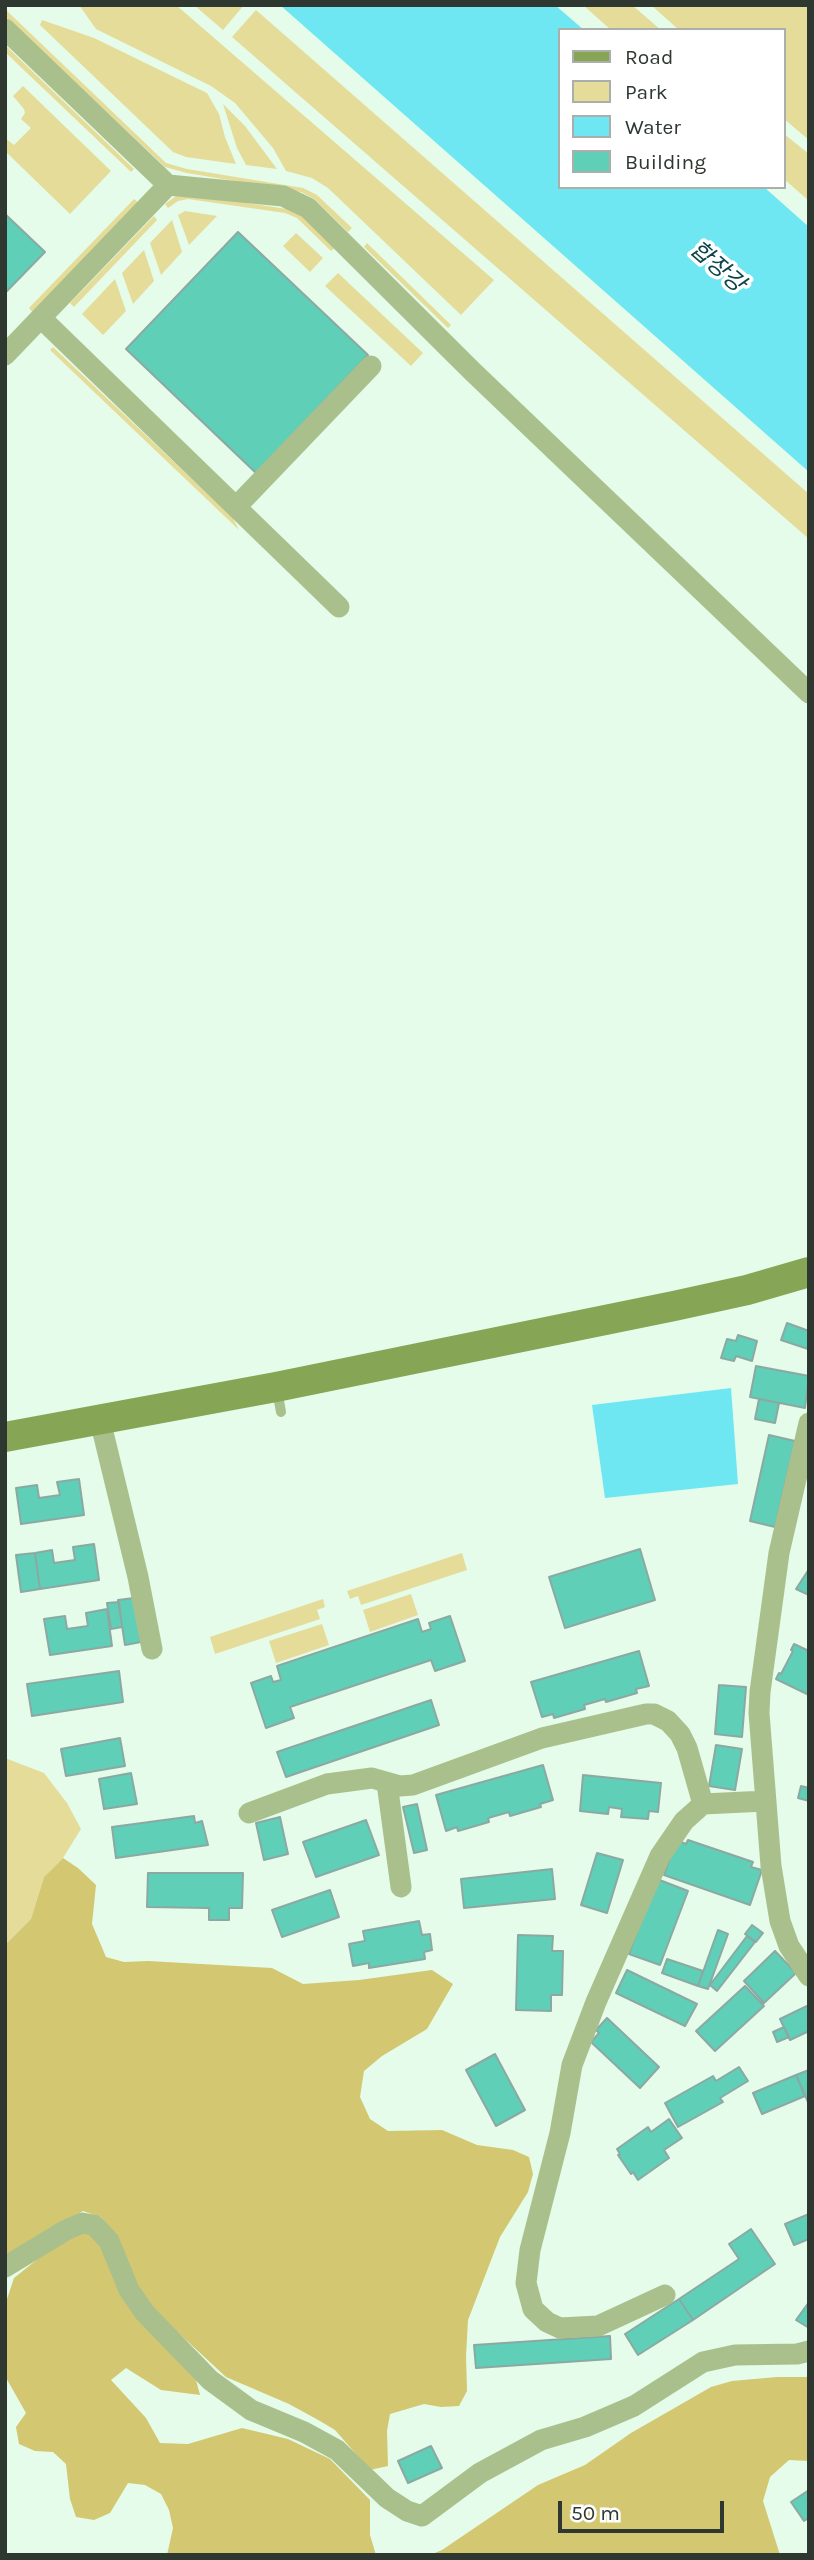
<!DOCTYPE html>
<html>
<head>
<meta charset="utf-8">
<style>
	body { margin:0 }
	#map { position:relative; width:814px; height:2560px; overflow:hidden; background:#e4fce9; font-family:Karla,sans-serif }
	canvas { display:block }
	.frame { position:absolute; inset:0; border:7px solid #2e3730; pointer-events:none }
	.legend { position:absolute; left:558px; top:28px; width:228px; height:161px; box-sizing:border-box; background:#fff; border:2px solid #abafac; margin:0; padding:9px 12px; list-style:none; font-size:21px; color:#2e3730 }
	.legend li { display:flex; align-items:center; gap:14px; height:35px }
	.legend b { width:35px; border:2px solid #abafac }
	.scale { position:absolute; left:558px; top:2501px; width:166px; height:32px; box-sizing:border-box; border:4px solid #2e3730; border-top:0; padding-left:9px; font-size:21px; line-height:24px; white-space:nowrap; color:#2e3730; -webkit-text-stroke:5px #fff; paint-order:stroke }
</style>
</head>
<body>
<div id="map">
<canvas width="814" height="2560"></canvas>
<div class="frame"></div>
<ul class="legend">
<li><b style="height:9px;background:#86a655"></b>Road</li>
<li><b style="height:19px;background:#e5dc9a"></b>Park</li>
<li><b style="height:19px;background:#6fe7f2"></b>Water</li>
<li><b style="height:19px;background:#5fcfb8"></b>Building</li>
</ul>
<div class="scale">50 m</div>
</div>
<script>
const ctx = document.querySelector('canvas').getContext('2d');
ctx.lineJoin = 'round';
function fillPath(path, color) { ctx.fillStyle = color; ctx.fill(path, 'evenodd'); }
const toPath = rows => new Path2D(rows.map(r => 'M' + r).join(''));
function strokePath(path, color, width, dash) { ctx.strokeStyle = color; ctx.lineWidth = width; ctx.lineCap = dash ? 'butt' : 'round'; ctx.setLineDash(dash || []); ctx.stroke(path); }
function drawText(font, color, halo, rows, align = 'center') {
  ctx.font = font + ' Karla,"Noto Sans KR",sans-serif'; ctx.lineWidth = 7; ctx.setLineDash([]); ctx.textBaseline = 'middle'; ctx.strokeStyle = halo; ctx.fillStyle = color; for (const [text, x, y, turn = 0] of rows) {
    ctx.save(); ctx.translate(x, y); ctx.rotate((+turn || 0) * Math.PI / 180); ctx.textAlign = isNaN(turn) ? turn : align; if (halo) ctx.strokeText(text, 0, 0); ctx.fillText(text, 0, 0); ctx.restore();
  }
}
fillPath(toPath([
	[79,5,176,5,494,280,461,315,328,188,312,178,286,171,273,148,235,103,211,86,96,29],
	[194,5,244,5,223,30],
	[583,5,632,5,661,30,611,30],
	[651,5,809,5,809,140,784,119,784,30,679,30],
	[5,9,166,163,187,169,303,188,317,195,352,228,348,232,314,199,301,192,187,173,165,167,5,16],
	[256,10,809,494,809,539,232,37],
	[42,20,94,38,207,93,219,114,225,137,236,164,186,157,173,152,40,25],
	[5,45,134,169,131,172,5,52],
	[23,86,111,171,70,214,5,151,5,138,14,145,31,128,21,119,25,113,24,109,13,96],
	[223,104,245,126,277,169,246,165,237,148],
	[784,134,809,154,809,201,784,179],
	[188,194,287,209,300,214,335,248,331,251,297,218,285,213,188,199,178,201,168,208,165,204,176,196],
	[134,199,139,203,33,313,29,308],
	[185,211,217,216,189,245,178,215],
	[154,216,157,220,74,307,70,303],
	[172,220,182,252,161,275,150,243],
	[296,233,323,258,310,272,283,246],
	[367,243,451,325,448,328,364,247],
	[144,250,154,281,133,304,122,273],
	[338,273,423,353,411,366,325,286],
	[115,279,126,311,103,335,82,314],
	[53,347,233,518,239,530,50,350],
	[462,1553,467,1570,361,1605,358,1596,350,1599,347,1591],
	[411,1594,418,1615,370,1632,363,1610],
	[323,1599,325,1607,317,1610,320,1619,215,1654,210,1637],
	[322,1624,329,1645,276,1663,269,1641],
	[5,1758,44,1773,67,1803,81,1829,63,1858,44,1877,31,1919,5,1945]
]), '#e5dc9a');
fillPath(toPath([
	[63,1858,78,1868,96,1885,92,1924,106,1957,124,1962,148,1961,272,1968,303,1984,359,1980,432,1970,453,1984,427,2029,382,2056,364,2071,360,2097,370,2119,388,2131,442,2130,477,2145,513,2150,529,2157,533,2174,528,2192,500,2237,468,2320,466,2356,467,2391,459,2406,441,2407,424,2404,390,2414,387,2431,388,2466,370,2470,335,2430,320,2421,289,2404,226,2377,159,2315,139,2288,115,2234,101,2217,83,2211,54,2226,5,2259,5,1945,31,1919,44,1877],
	[79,2233,90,2234,104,2247,196,2380,200,2395,161,2390,126,2368,111,2380,146,2418,160,2443,188,2444,242,2428,288,2439,330,2459,370,2500,370,2535,376,2555,167,2555,173,2528,169,2510,161,2494,145,2485,128,2483,110,2513,94,2520,76,2517,70,2499,66,2464,53,2452,35,2451,19,2444,16,2427,26,2413,5,2376,5,2305,14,2278,64,2238],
	[777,2377,809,2377,809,2461,789,2460,770,2477,763,2501,780,2555,430,2555,442,2550,538,2485,585,2465,631,2433,711,2387,732,2381]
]), '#d3c771');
fillPath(toPath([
	[280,5,555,5,584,30,560,30,560,187,764,187,809,227,809,472],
	[731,1388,738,1484,605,1498,592,1405]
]), '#6fe7f2');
const building = toPath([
	[5,214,45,252,5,293,5,214],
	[238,232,368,355,256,473,126,349,238,232],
	[787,1323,809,1331,808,1349,781,1340,787,1323],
	[738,1335,757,1341,752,1361,736,1356,734,1361,721,1358,727,1339,736,1341,738,1335],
	[756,1366,809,1376,805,1408,750,1397,756,1366],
	[759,1399,779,1403,775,1423,755,1419,759,1399],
	[769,1435,795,1441,775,1527,750,1521,769,1435],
	[79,1479,84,1515,21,1524,16,1488,37,1485,39,1498,60,1495,57,1482,79,1479],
	[94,1544,99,1580,40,1589,35,1553,52,1550,54,1563,75,1560,73,1547,94,1544],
	[640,1549,655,1600,565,1628,549,1577,640,1549],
	[35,1553,40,1589,21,1592,16,1555,35,1553],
	[809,1569,809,1595,796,1589,809,1569],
	[134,1598,141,1642,125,1645,118,1600,134,1598],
	[119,1602,122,1627,111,1629,107,1603,119,1602],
	[107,1609,112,1646,50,1655,44,1619,65,1616,67,1629,88,1626,86,1613,107,1609],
	[450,1616,465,1661,435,1671,431,1660,290,1707,294,1718,266,1728,251,1683,271,1676,273,1682,281,1680,277,1666,418,1619,422,1632,431,1629,429,1623,450,1616],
	[794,1644,809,1651,809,1695,776,1679,779,1673,781,1674,793,1651,791,1650,794,1644],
	[639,1651,649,1686,636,1689,637,1693,606,1702,605,1699,584,1705,585,1709,554,1718,553,1714,542,1717,531,1682,639,1651],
	[119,1671,123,1702,32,1716,27,1684,119,1671],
	[719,1685,746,1687,742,1737,715,1734,719,1685],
	[431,1700,439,1725,286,1777,277,1752,431,1700],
	[120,1738,125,1766,66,1776,61,1749,120,1738],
	[716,1745,742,1749,735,1790,709,1786,716,1745],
	[543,1765,553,1800,540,1804,541,1807,510,1816,509,1812,488,1818,489,1822,458,1831,457,1827,446,1831,436,1795,543,1765],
	[131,1773,137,1804,104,1809,99,1779,131,1773],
	[583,1775,661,1783,658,1812,649,1811,648,1819,621,1817,622,1809,609,1807,608,1814,580,1811,583,1775],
	[801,1786,809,1788,809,1801,798,1798,801,1786],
	[417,1804,427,1850,414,1853,403,1807,417,1804],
	[194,1816,195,1823,202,1821,208,1845,116,1858,112,1827,194,1816],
	[280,1817,288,1854,264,1860,256,1823,280,1817],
	[366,1820,379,1855,316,1877,303,1842,366,1820],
	[676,1840,686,1844,688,1840,753,1862,751,1867,762,1870,750,1905,664,1875,676,1840],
	[597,1853,623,1860,607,1913,581,1905,597,1853],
	[552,1869,555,1899,464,1908,461,1879,552,1869],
	[148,1873,243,1873,242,1908,229,1908,229,1920,209,1920,209,1908,147,1907,148,1873],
	[657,1879,688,1891,660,1965,629,1954,657,1879],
	[330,1890,339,1917,282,1937,272,1910,330,1890],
	[419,1921,422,1935,430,1934,432,1950,424,1952,425,1959,369,1968,369,1963,353,1966,349,1944,365,1941,363,1931,419,1921],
	[752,1925,763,1933,756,1942,745,1934,752,1925],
	[718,1930,728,1934,708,1989,698,1986,718,1930],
	[518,1935,553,1936,552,1951,563,1951,562,1995,551,1995,551,2011,516,2010,518,1935],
	[747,1936,755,1942,717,1991,710,1985,747,1936],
	[775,1951,796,1973,764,2003,744,1981,775,1951],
	[667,1959,703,1971,698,1986,662,1973,667,1959],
	[627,1970,697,2004,685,2026,616,1993,627,1970],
	[745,1986,764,2006,715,2051,696,2031,745,1986],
	[809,2005,809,2031,790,2040,780,2019,809,2005],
	[607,2018,659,2067,640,2088,591,2042,599,2033,596,2030,607,2018],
	[784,2027,789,2037,777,2042,773,2032,784,2027],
	[495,2054,525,2110,496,2126,466,2070,495,2054],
	[739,2067,748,2081,720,2098,723,2102,678,2127,665,2103,713,2076,716,2081,739,2067],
	[809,2070,809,2102,808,2102,796,2075,809,2070],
	[796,2075,805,2096,762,2114,753,2093,796,2075],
	[669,2119,682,2138,664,2150,669,2158,638,2180,633,2172,631,2174,618,2155,620,2154,617,2149,648,2127,651,2132,669,2119],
	[809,2214,809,2239,794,2245,785,2224,809,2214],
	[751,2229,775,2264,693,2320,679,2299,739,2259,729,2244,751,2229],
	[679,2299,693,2320,638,2355,625,2334,679,2299],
	[809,2302,809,2328,796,2320,809,2302],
	[610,2336,611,2359,476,2368,474,2345,610,2336],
	[431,2446,442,2468,408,2483,398,2461,431,2446],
	[809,2490,809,2522,807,2519,804,2521,791,2502,809,2490]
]);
fillPath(building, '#5fcfb8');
strokePath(building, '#8ba9a2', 2);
strokePath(toPath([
	[277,1390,281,1412]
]), '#aac08c', 10);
strokePath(toPath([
	[5,29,168,185,283,196,308,208,472,371,809,693],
	[41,318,339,607],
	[5,355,168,185],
	[236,507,371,366],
	[100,1420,138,1577,152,1649],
	[809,1423,779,1553,760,1692,759,1713,771,1866,780,1921,789,1946,809,1976],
	[387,1783,401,1887],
	[249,1813,327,1784,372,1778,400,1786,413,1785,542,1738,646,1714,654,1714,668,1721,680,1734,687,1748,703,1804],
	[5,2267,66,2230,82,2223,94,2225,109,2241,129,2290,145,2313,210,2380,251,2410,304,2432,337,2450,387,2498,407,2511,422,2516,480,2473,541,2440,585,2427,634,2406,703,2362,735,2355,797,2354,809,2351],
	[665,2295,598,2326,560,2328,547,2322,533,2309,526,2283,530,2250,560,2133,572,2065,596,2002,660,1856,684,1821,703,1804,766,1801]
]), '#aac08c', 21);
strokePath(toPath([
	[5,1437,276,1387,674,1306,747,1290,809,1272]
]), '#86a655', 30);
drawText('italic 23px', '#0c4449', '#fff', [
	["합장강",717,267,41]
]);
</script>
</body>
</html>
